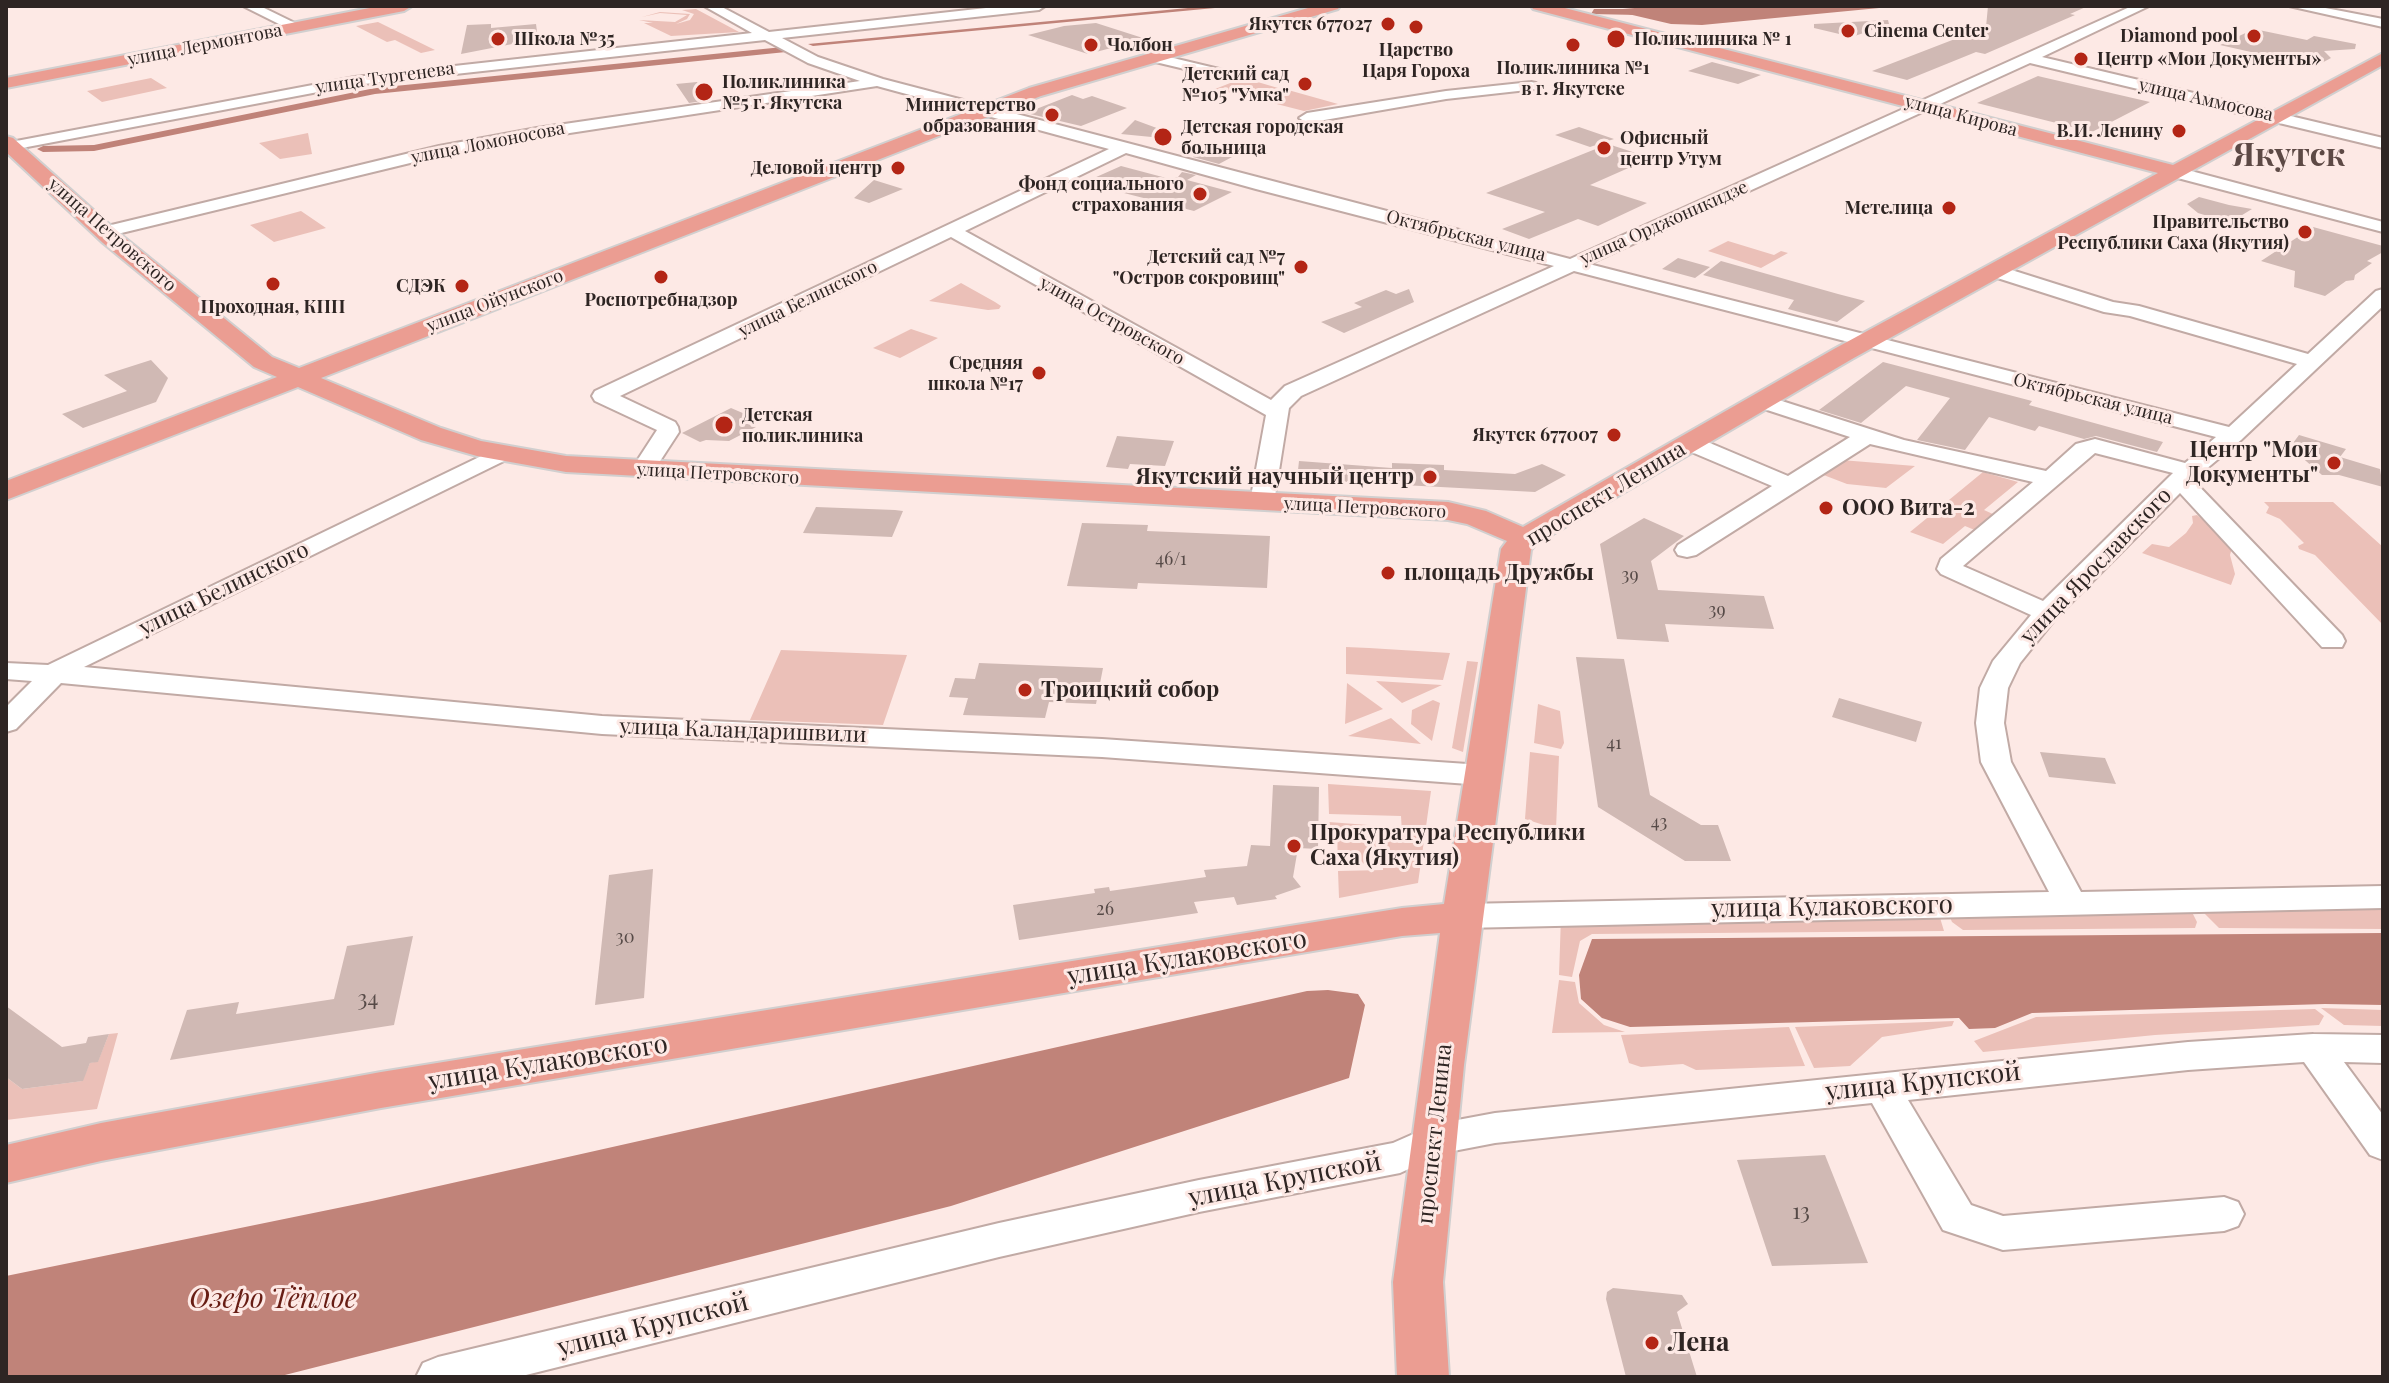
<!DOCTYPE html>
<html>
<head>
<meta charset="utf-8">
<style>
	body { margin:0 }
	#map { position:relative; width:2389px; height:1383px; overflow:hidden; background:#fde9e5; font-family:"Playfair Display",serif }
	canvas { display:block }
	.frame { position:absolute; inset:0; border:8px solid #2e2523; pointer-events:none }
</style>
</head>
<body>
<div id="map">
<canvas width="2389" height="1383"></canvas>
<div class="frame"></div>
</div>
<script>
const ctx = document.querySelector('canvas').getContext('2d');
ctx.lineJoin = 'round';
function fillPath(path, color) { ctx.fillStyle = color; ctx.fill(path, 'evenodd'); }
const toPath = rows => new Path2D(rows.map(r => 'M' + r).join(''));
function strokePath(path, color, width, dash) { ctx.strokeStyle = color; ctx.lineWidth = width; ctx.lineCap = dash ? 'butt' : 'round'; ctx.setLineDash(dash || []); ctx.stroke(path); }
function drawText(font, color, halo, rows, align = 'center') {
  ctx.font = font + ' "Playfair Display",serif'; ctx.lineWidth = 6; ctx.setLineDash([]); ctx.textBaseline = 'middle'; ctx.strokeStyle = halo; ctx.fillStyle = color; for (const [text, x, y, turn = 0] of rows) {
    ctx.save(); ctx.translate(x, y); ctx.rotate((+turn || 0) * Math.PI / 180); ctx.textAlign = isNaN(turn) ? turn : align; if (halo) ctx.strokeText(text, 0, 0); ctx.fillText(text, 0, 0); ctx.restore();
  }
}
fillPath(toPath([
	[696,9,739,32,671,36,644,23,653,23,639,20,675,22,687,15,660,13,642,17,660,12,690,14,687,19,676,24,690,20,694,14,682,10],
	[378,22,435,50,421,53,395,40,387,42,356,26],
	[151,78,167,88,102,102,87,91],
	[1243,78,1244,78,1278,88,1253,98,1215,89],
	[1281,88,1338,104,1304,111,1257,99],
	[308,133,312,154,280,159,259,143],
	[301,211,326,228,274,242,250,225],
	[1728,241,1774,255,1781,251,1788,253,1761,268,1708,251],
	[961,283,995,302,1001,306,999,309,988,310,929,301],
	[911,329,938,338,900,358,873,348],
	[1841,460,1915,466,1886,488,1847,484,1821,474],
	[1983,472,2018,482,1984,510,1995,515,1977,531,1965,526,1943,544,1910,532],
	[2264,502,2333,502,2383,547,2383,625,2315,555,2299,549,2298,546,2304,543,2280,519,2266,513,2269,507],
	[2197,515,2233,545,2230,555,2235,574,2231,585,2142,553,2152,544,2169,547,2186,533,2193,523,2192,516],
	[1346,647,1369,648,1450,653,1443,680,1346,674],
	[781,650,907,655,883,725,750,720],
	[1467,661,1478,662,1463,752,1452,748],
	[1376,681,1442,685,1402,703],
	[1347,683,1383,709,1345,724],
	[1433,700,1440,703,1432,741,1411,724,1412,710],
	[1538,704,1560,711,1564,743,1561,749,1534,743],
	[1391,718,1421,744,1348,736],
	[1530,752,1559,756,1556,829,1525,819],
	[1328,784,1431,791,1418,883,1339,898,1338,871,1383,870,1382,832,1402,833,1401,816,1329,814],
	[1329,822,1368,825,1368,831,1376,832,1377,863,1338,864,1337,832,1329,832],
	[2190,908,2197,922,2195,928,1963,930,1952,922,1947,910],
	[2199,908,2383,909,2383,929,2219,928],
	[1938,911,1944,931,1592,934,1580,941,1572,977,1559,975,1561,917],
	[1559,980,1575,982,1579,1003,1604,1025,1625,1032,1552,1033],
	[2321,1008,2383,1010,2383,1026,2344,1025],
	[2315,1009,2324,1016,2319,1025,2155,1035,1983,1052,1974,1041,2036,1017],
	[1954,1021,1952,1026,1882,1037,1850,1066,1814,1068,1795,1027],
	[1789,1027,1805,1066,1696,1070,1683,1064,1641,1067,1629,1063,1621,1035],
	[118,1033,97,1109,6,1120,6,1077,22,1089,82,1081,90,1063,98,1061,109,1034]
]), '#ebc0b8');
fillPath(toPath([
	[1209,6,1236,6,813,46,808,44],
	[1658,6,1900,6,1702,25,1671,24,1611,10],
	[2383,933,2383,1005,2325,1004,2032,1013,1995,1028,1969,1029,1959,1018,1630,1027,1602,1018,1581,999,1579,975,1592,939],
	[1328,990,1358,994,1365,1005,1349,1078,951,1206,277,1377,6,1377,6,1276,372,1201,1307,991]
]), '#c08379');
fillPath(toPath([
	[1594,9,1638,9,1643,12,1638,15,1591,14,1594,9],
	[783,47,786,52,375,94,94,151,43,152,37,149,43,146,94,145,375,88,783,47]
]), '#c08379');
fillPath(toPath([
	[1988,6,2088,6,2070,14,2075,15,1985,54,1976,52,1907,80,1872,71,1986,27],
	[1888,20,1889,24,1852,37,1814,28,1814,24],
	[1096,23,1146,39,1088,54,1028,35,1064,26],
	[491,24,491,28,536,24,538,39,461,54,467,25],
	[2254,29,2307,40,2314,36,2356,44,2355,49,2324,51,2331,58,2316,66,2302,63,2292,68,2263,62,2273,57,2220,45],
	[1712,62,1761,75,1738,84,1688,71],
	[2038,76,2042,77,2150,102,2092,132,1977,103],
	[697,82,710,100,689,103,676,84],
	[1072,95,1083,99,1092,96,1127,108,1081,126,1026,113],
	[1135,120,1173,134,1172,139,1121,134],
	[1579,127,1614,139,1590,147,1555,135],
	[1608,144,1651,158,1590,185,1647,203,1598,226,1578,219,1529,239,1502,229,1545,212,1486,193],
	[1202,146,1211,147,1245,150,1219,164,1193,157],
	[1121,166,1170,179,1178,177,1182,172,1196,175,1187,180,1232,192,1194,211,1089,184,1100,180,1094,178],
	[874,180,903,189,869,203,854,198],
	[2199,197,2229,205,2252,209,2234,220,2219,216,2214,218,2198,213,2187,204],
	[2313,227,2383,246,2383,252,2367,261,2372,263,2355,275,2354,280,2346,281,2325,296,2294,287,2295,271,2261,261],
	[1678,258,1710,267,1695,278,1662,269],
	[1721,261,1838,294,1865,301,1837,322,1788,309,1794,300,1703,275],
	[1409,289,1414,302,1344,333,1321,322,1362,307,1354,303,1386,290,1396,294],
	[151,360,168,378,156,402,83,428,62,414,127,391,104,375],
	[1883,362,2032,401,2029,405,2163,442,2157,452,2096,436,2084,439,2039,426,2035,431,1989,417,1965,450,1917,440,1950,398,1906,386,1861,423,1819,410],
	[731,408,752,417,742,422,756,427,729,441,706,440,700,442,682,433],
	[2299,435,2346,449,2340,457,2380,469,2383,487,2339,475,2322,475,2290,447],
	[1117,436,1174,441,1165,466,1130,464,1128,469,1106,467],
	[1299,461,1392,468,1392,463,1444,465,1444,470,1515,474,1542,464,1566,475,1535,492,1308,480,1297,479],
	[816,507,895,510,903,511,892,537,803,533],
	[1644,518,1684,536,1651,561,1658,590,1764,596,1774,629,1665,624,1669,642,1617,639,1600,544],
	[1082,523,1148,525,1147,531,1270,536,1267,588,1138,583,1137,589,1067,586],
	[1576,657,1624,659,1650,795,1701,825,1718,825,1731,861,1685,861,1598,807],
	[979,663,1103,668,1096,704,1049,702,1045,718,963,715,968,698,949,697,955,678,975,679],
	[1839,698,1922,722,1916,742,1832,717],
	[2040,752,2105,758,2116,784,2049,777],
	[1273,785,1319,787,1318,849,1298,848,1293,877,1301,887,1275,896,1277,899,1237,905,1234,897,1194,902,1198,913,1019,940,1013,905,1095,893,1094,889,1109,887,1110,891,1206,877,1204,870,1247,866,1251,845,1270,846],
	[653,869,644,998,595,1005,609,875],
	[413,936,394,1025,170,1060,187,1010,239,1002,236,1014,334,999,347,946],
	[6,1006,62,1047,86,1043,88,1037,109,1034,98,1062,90,1063,83,1081,22,1089,6,1077],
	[1825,1155,1868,1263,1772,1266,1737,1160],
	[1613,1288,1682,1295,1688,1304,1677,1312,1697,1377,1626,1377,1606,1299,1607,1292]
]), '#d0b9b4');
const minor = toPath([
	[243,6,260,6,303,27,291,30,243,6],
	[704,6,720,6,769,32,1004,6,1045,6,1039,10,782,38,818,57,883,79,1570,259,2132,6,2149,6,2042,57,2383,138,2383,148,2030,63,1589,264,2229,427,2297,364,2130,316,2104,312,1988,275,1986,271,1995,265,2002,267,2113,302,2139,306,2308,354,2376,291,2383,289,2383,306,2241,440,2193,480,2342,635,2345,641,2342,647,2322,647,2180,493,2056,618,2020,663,2008,688,2004,723,2011,762,2081,892,2383,886,2383,908,1463,928,1451,924,1447,916,1451,908,1463,904,2049,892,1981,762,1976,723,1980,688,1993,661,2031,615,1941,574,1937,569,1941,559,2033,482,1870,444,1696,555,1687,557,1678,555,1675,550,1678,545,1772,486,1682,448,1679,443,1690,436,1698,438,1788,476,1850,437,1755,406,1752,401,1755,396,1763,395,1904,440,2046,471,2076,444,2095,439,2185,463,2216,437,1574,271,1301,396,1289,408,1274,502,1270,507,1262,509,1254,507,1250,502,1266,415,951,237,620,396,675,422,678,427,679,432,651,475,643,477,635,475,631,470,657,430,595,401,592,396,595,391,1109,149,877,86,537,138,439,156,105,237,96,232,99,228,439,146,537,128,860,81,808,63,765,40,355,85,6,151,6,143,11,142,355,77,752,33,704,6],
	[1126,153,1256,189,1554,266,1285,386,1271,400,965,231,1126,153],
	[2095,453,2173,473,2043,601,1963,566,2095,453],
	[2289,6,2315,6,2383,19,2383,27,2289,6],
	[1152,53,1236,73,1238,76,1231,80,1147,60,1145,57,1152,53],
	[1531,82,1536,83,1536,89,1446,99,1307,123,1299,118,1307,113,1446,91,1531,82],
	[2176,167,2383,222,2383,232,2170,176,2168,172,2170,168,2176,167],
	[500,447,508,449,511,454,508,459,84,667,602,716,1102,739,1482,765,1493,768,1497,775,1493,782,1482,785,1102,757,602,734,61,683,16,729,6,732,6,707,32,681,6,679,6,663,48,665,500,447],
	[2313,1034,2383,1035,2383,1063,2344,1062,2383,1115,2383,1160,2370,1155,2304,1062,2188,1070,1908,1100,1971,1205,2003,1216,2224,1197,2238,1202,2244,1214,2238,1226,2224,1231,2003,1250,1943,1230,1872,1103,1495,1143,1443,1153,1400,1173,1199,1212,999,1257,518,1377,416,1377,423,1363,438,1357,999,1223,1199,1180,1393,1143,1436,1124,1495,1113,2188,1042,2313,1034]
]);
const major = toPath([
	[380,6,412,6,404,11,6,88,6,78,380,6],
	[1315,6,1340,6,1338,9,1041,96,321,378,441,428,481,441,566,456,1448,502,1486,511,1523,527,1834,349,2158,173,1533,9,1531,6,1557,6,2173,165,2383,53,2383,65,1852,359,1536,544,1531,550,1464,1065,1443,1282,1449,1377,1397,1377,1393,1282,1440,933,1402,936,381,1108,101,1161,6,1183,6,1145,101,1123,381,1072,1402,908,1444,904,1501,549,1507,541,1467,524,1448,520,566,472,477,456,421,440,298,387,6,500,6,481,277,377,254,367,103,243,6,152,6,136,13,138,119,233,272,357,299,368,1029,88,1315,6]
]);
strokePath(minor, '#c1aaa5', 4);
strokePath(major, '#d1cfcf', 4);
fillPath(minor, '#fff');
fillPath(major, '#eb9d92');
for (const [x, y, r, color] of [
	[1388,24,8,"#b32515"],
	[1416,27,8,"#b32515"],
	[1848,31,8,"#b32515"],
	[2254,36,8,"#b32515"],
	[498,39,8,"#b32515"],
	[1616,39,10,"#b32515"],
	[1091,45,8,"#b32515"],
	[1573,45,8,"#b32515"],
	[2081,59,8,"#b32515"],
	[1305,84,8,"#b32515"],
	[704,92,10,"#b32515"],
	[1052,115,8,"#b32515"],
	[2179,131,8,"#b32515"],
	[1163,137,10,"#b32515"],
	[1604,148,8,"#b32515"],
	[898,168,8,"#b32515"],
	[1200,194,8,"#b32515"],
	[1949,208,8,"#b32515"],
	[2305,232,8,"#b32515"],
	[1301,267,8,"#b32515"],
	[661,277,8,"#b32515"],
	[273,284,8,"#b32515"],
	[462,286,8,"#b32515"],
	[1039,373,8,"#b32515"],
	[724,425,10,"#b32515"],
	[1614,435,8,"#b32515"],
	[2334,463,8,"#b32515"],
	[1430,477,8,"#b32515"],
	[1826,508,8,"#b32515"],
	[1388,573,8,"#b32515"],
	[1025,690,8,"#b32515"],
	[1294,846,8,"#b32515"],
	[1652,1343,8,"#b32515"]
]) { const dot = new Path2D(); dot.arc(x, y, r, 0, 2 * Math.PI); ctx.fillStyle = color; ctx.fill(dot); strokePath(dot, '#fde9e5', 3); }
drawText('bold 18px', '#2e2523', '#fde9e5', [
	["Якутск 677027",1372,24],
	["Cinema Center",1864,31,"left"],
	["Diamond pool",2238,36],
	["Школа №35",514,39,"left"],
	["Поликлиника № 1",1634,39,"left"],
	["Чолбон",1107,45,"left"],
	["Царство",1416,50,"center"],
	["Царя Гороха",1416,71,"center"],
	["Центр «Мои Документы»",2097,59,"left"],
	["Поликлиника №1",1573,68,"center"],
	["в г. Якутске",1573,89,"center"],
	["Детский сад",1289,74],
	["№105 \"Умка\"",1289,95],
	["Поликлиника",722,82,"left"],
	["№5 г. Якутска",722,103,"left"],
	["Министерство",1036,105],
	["образования",1036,126],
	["Детская городская",1181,127,"left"],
	["больница",1181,148,"left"],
	["В.И. Ленину",2163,131],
	["Офисный",1620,138,"left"],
	["центр Утум",1620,159,"left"],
	["Деловой центр",882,168],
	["Фонд социального",1184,184],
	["страхования",1184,205],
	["Метелица",1933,208],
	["Правительство",2289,222],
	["Республики Саха (Якутия)",2289,243],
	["Детский сад №7",1285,257],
	["\"Остров сокровищ\"",1285,278],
	["СДЭК",446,286],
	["Роспотребнадзор",661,300,"center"],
	["Проходная, КПП",273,307,"center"],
	["Средняя",1023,363],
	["школа №17",1023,384],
	["Детская",742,415,"left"],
	["поликлиника",742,436,"left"],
	["Якутск 677007",1598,435]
], 'right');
drawText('18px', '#2e2523', '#fde9e5', [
	["улица Лермонтова",205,45,-11],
	["улица Тургенева",385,78,-8],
	["улица Аммосова",2206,100,13],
	["улица Кирова",1961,116,15],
	["улица Ломоносова",488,143,-11],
	["улица Орджоникидзе",1664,223,-24],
	["улица Петровского",112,235,41],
	["Октябрьская улица",1466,236,14],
	["улица Белинского",808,299,-26],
	["улица Ойунского",495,301,-21],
	["улица Островского",1112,321,29],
	["Октябрьская улица",2093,399,14],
	["улица Петровского",718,474,3],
	["улица Петровского",1365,508,3]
]);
drawText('18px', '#564a47', null, [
	["46/1",1171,559],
	["39",1630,575],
	["39",1717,610],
	["41",1614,743],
	["43",1659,822],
	["26",1105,909],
	["30",625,937]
]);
drawText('bold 22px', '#2e2523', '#fde9e5', [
	["Центр \"Мои",2318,450,"right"],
	["Документы\"",2318,475,"right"],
	["Якутский научный центр",1414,477,"right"],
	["ООО Вита-2",1842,508],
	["площадь Дружбы",1404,573],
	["Троицкий собор",1041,690],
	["Прокуратура Республики",1310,833],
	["Саха (Якутия)",1310,858]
], 'left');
drawText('22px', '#2e2523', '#fde9e5', [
	["проспект Ленина",1606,494,-31],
	["улица Ярославского",2096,566,-46],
	["улица Белинского",224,589,-26],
	["улица Каландаришвили",743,731,2],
	["проспект Ленина",1435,1134,-84]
]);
drawText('22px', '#564a47', null, [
	["34",368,999],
	["13",1801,1212]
]);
drawText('26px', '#2e2523', '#fde9e5', [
	["улица Кулаковского",1832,907,-1],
	["улица Кулаковского",1187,958,-9],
	["улица Кулаковского",548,1063,-9],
	["улица Крупской",1923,1082,-6],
	["улица Крупской",1285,1180,-11],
	["улица Крупской",653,1325,-14]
]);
drawText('bold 26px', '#2e2523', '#fde9e5', [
	["Лена",1668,1343]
], 'left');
drawText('italic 28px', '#671d14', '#fde9e5', [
	["Озеро Тёплое",273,1299]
]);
drawText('bold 32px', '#5d4945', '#fde9e5', [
	["Якутск",2289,156]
]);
</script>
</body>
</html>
